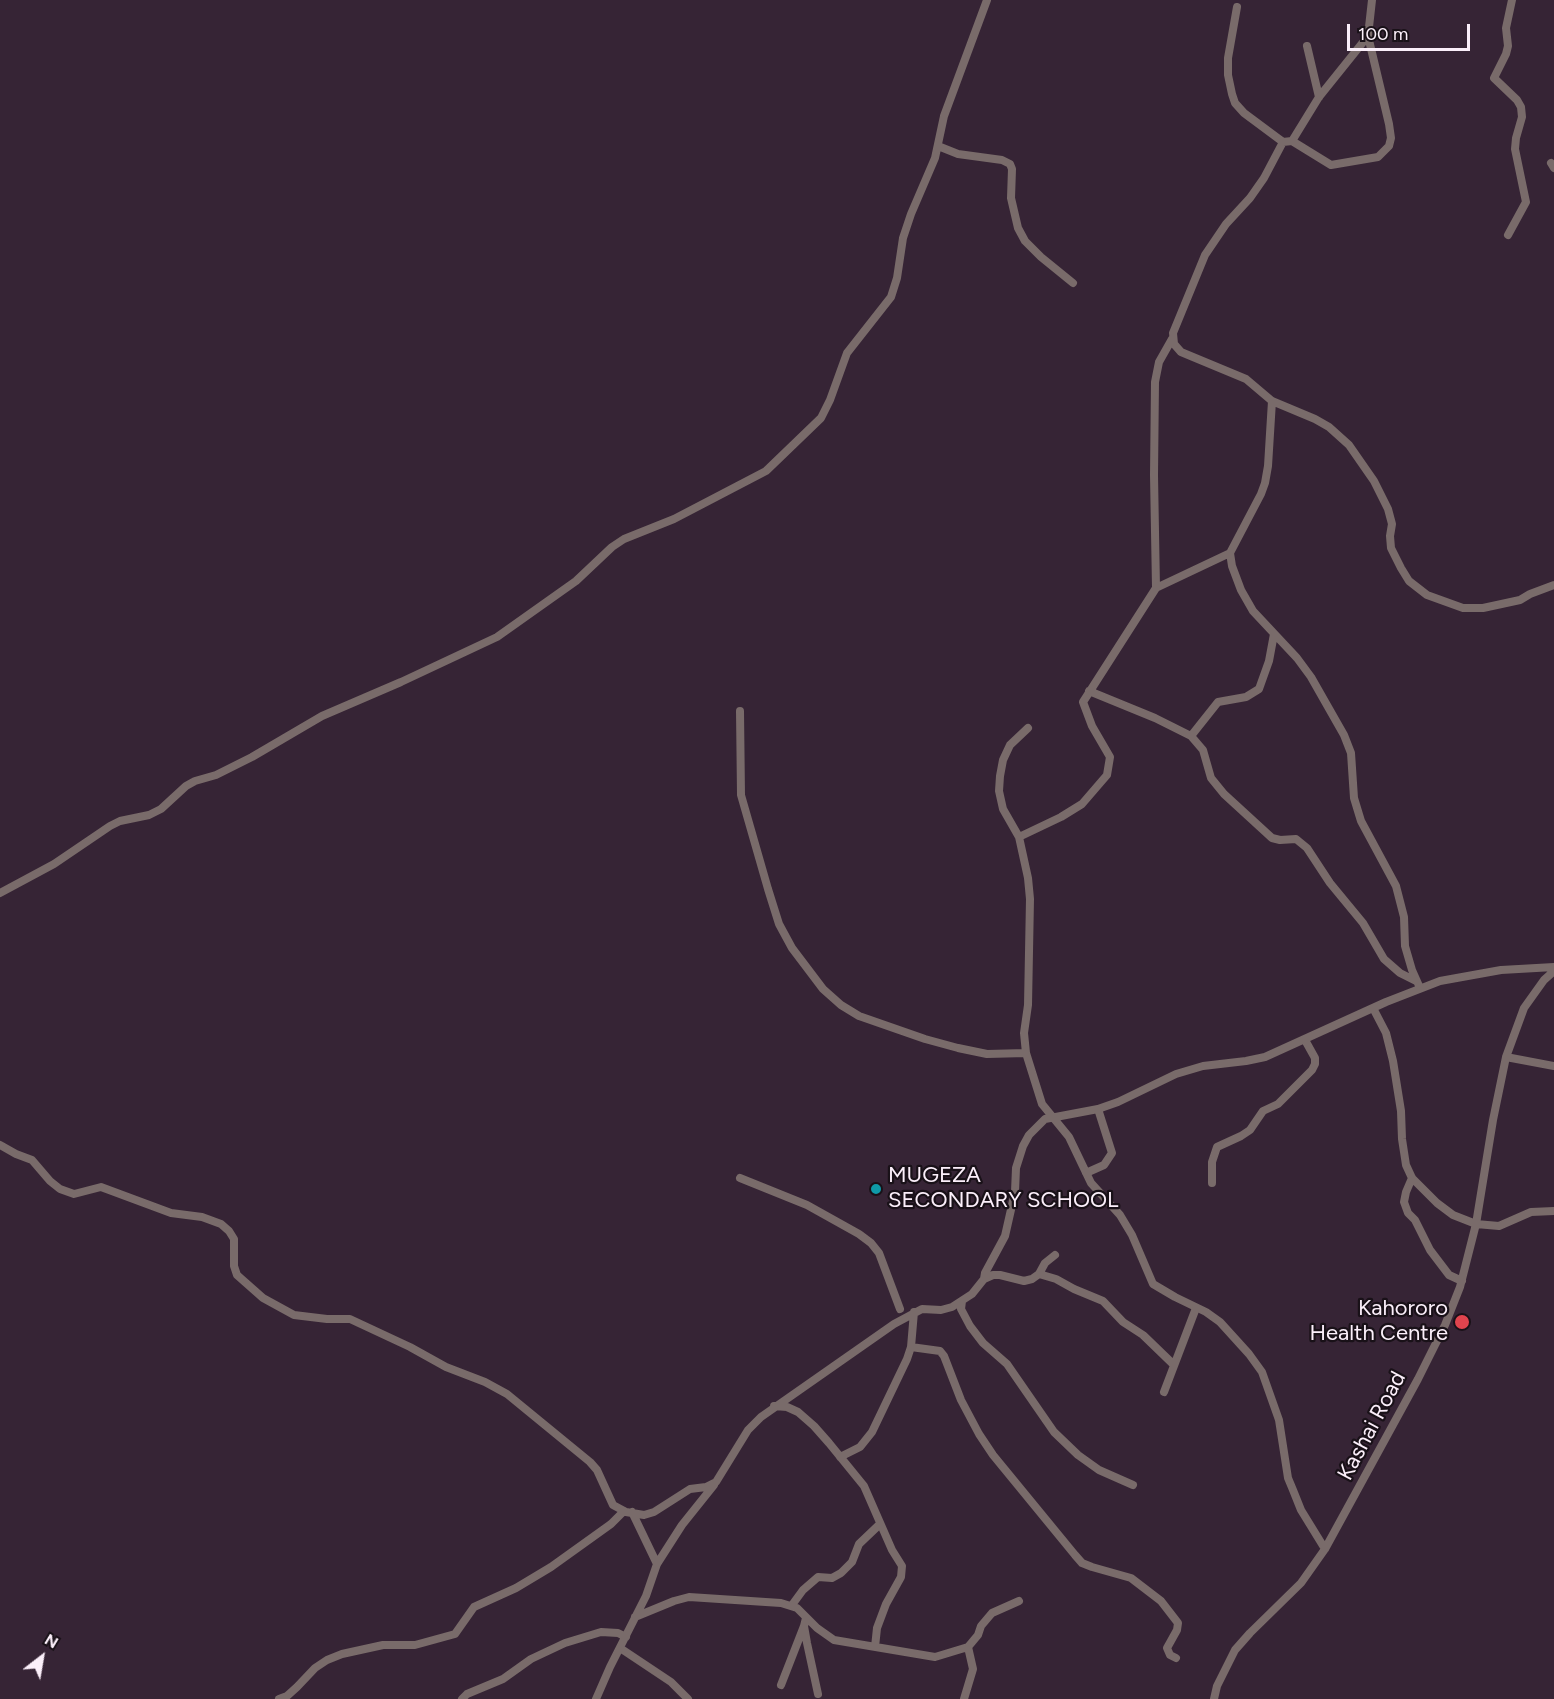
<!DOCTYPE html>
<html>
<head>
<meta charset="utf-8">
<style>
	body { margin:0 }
	#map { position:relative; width:1554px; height:1699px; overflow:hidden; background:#362435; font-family:Figtree,sans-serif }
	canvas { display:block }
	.north { position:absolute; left:12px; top:1627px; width:60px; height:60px; -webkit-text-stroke:4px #191118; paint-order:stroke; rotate:31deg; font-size:16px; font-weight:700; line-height:24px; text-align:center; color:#fbeffa }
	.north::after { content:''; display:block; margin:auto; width:21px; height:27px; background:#fbeffa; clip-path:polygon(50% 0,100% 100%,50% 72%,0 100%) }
	.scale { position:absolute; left:1347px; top:24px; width:123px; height:27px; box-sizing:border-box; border:3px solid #fbeffa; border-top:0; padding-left:8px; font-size:18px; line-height:21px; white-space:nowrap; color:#fbeffa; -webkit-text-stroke:4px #191118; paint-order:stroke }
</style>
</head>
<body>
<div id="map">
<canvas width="1554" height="1699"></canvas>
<div class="north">N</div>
<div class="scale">100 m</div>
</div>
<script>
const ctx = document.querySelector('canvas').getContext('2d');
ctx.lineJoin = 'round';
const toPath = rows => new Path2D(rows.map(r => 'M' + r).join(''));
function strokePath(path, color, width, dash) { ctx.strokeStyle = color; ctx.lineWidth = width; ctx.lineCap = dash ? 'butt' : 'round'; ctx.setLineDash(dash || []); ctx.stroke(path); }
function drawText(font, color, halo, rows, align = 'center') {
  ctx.font = font + ' Figtree,sans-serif'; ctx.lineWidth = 4.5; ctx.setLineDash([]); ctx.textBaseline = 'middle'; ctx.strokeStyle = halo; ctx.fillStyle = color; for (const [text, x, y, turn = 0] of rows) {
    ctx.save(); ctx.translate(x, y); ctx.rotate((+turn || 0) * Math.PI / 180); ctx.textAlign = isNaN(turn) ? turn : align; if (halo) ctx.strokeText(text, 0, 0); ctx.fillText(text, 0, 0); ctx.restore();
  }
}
strokePath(toPath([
	[1237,7,1228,58,1228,75,1232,94,1235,103,1244,113,1283,142,1292,141,1319,97,1368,36],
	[1307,46,1319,97],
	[1292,141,1331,165,1378,157,1389,146,1391,138,1389,124,1368,36,1372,0],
	[1283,142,1264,178,1250,198,1226,224,1205,255,1173,333,1174,344,1181,352,1246,379,1272,401,1315,419,1329,427,1349,445,1374,481,1388,509,1392,524,1390,536,1391,548,1401,568,1409,581,1427,595,1463,608,1483,608,1520,600,1530,594,1554,585],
	[938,146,958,154,1002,160,1010,164,1012,169,1011,198,1018,228,1025,241,1041,257,1073,283],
	[1551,163,1554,168],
	[1508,235,1526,202,1515,149,1516,138,1522,117,1521,107,1517,100,1494,78,1506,54,1508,46,1506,28,1512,0],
	[1272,401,1268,466,1265,483,1261,494,1230,553,1156,588,1083,702,1092,726,1110,757,1107,775,1082,804,1061,817,1019,837,1028,878,1030,899,1028,1005,1024,1033,1026,1053,1042,1104,1069,1137,1091,1183,1120,1215,1132,1235,1153,1284,1175,1297,1206,1312,1220,1322,1249,1354,1262,1372,1279,1420,1288,1478,1293,1490,1301,1510,1325,1549],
	[1230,553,1232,566,1241,590,1253,611,1297,658,1311,677,1344,735,1351,753,1354,798,1361,821,1396,886,1404,917,1405,946,1412,970,1420,988],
	[1156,588,1154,475,1155,382,1159,362,1172,339],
	[1089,691,1155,718,1191,736,1203,750,1211,778,1224,794,1272,838,1280,840,1296,839,1307,848,1330,883,1363,923,1384,959,1400,973,1416,981],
	[740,711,741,795,768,889,779,924,792,948,823,989,841,1005,859,1016,925,1039,958,1048,987,1054,1026,1053],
	[1191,736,1218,702,1246,697,1259,689,1269,661,1274,634],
	[1019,837,1003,809,999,791,1000,776,1003,760,1010,745,1028,728],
	[0,893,54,864,110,826,120,821,149,815,161,809,186,786,195,781,216,775,252,757,322,716,401,682,497,637,576,581,612,547,624,539,674,519,766,471,821,418,830,400,847,353,891,297,897,278,903,238,911,214,935,158,944,116,987,0],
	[1373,1008,1386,1033,1393,1061,1401,1111,1402,1139,1406,1165,1412,1178,1437,1203,1453,1215,1476,1224,1499,1226,1531,1212,1554,1211],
	[1506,1057,1554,1066],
	[0,1145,16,1154,32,1160,50,1181,60,1189,74,1194,101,1187,171,1213,202,1217,221,1224,229,1231,234,1239,234,1266,237,1275,263,1298,294,1315,327,1319,350,1319,410,1347,446,1367,485,1382,507,1394,590,1462,597,1470,613,1505,626,1512,644,1515,654,1512,690,1489,706,1487,716,1482,748,1430,761,1417,894,1324,922,1309,941,1310,952,1307,972,1294,984,1279,985,1273,1005,1236,1015,1192,1016,1168,1023,1146,1029,1135,1045,1119,1098,1109,1118,1102,1176,1074,1203,1066,1246,1061,1265,1057,1386,1002,1440,981,1501,970,1554,967],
	[1086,1173,1104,1165,1112,1153,1098,1109],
	[740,1178,807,1205,859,1234,871,1243,879,1253,900,1309],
	[1412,1178,1406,1192,1404,1202,1408,1213,1415,1220,1430,1250,1449,1275,1462,1281],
	[1212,1183,1212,1162,1217,1147,1241,1136,1250,1130,1263,1111,1278,1104,1312,1070,1315,1064,1315,1058,1305,1040],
	[1039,1274,1056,1279,1074,1289,1103,1301,1123,1322,1143,1335,1173,1364],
	[984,1279,993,1275,1000,1275,1024,1281,1032,1279,1039,1274,1045,1263,1055,1255],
	[962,1301,961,1309,970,1326,983,1343,1007,1364,1054,1432,1078,1455,1099,1470,1133,1485],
	[911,1347,940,1351,944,1356,961,1400,979,1434,993,1455,1075,1555,1082,1563,1092,1567,1131,1578,1161,1601,1178,1623,1177,1630,1167,1648,1170,1655,1176,1658],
	[1164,1392,1196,1308],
	[774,1406,787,1407,798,1412,814,1426,829,1443,864,1486,892,1550,902,1566,901,1577,886,1604,877,1628,875,1647],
	[840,1457,860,1447,872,1432,907,1359,911,1347,914,1312],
	[632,1512,657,1564],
	[792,1605,803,1590,818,1577,832,1578,841,1573,852,1562,859,1544,880,1524],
	[635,1617,674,1601,689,1597,781,1603,797,1608,817,1628,834,1640,935,1657,968,1647,978,1635,981,1626,992,1613,1019,1601],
	[806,1618,804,1626,807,1643,818,1694],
	[620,1648,671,1682,688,1699],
	[781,1685,804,1626],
	[279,1699,287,1696,297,1687,315,1668,327,1660,342,1654,383,1645,415,1645,455,1634,474,1607,516,1588,551,1567,611,1524,624,1511],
	[462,1699,467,1694,503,1679,531,1659,565,1643,601,1632,618,1633,626,1637],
	[596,1699,610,1667,646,1596,657,1564,682,1525,714,1485],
	[964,1699,973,1669,968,1647],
	[1214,1699,1217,1686,1235,1650,1250,1633,1301,1583,1325,1549,1418,1379,1445,1325,1460,1287,1476,1224,1493,1120,1506,1057,1524,1008,1544,980,1554,971]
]), '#796b6a', 8);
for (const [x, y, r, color] of [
	[876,1189,6,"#0f9aa8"],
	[1462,1322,8,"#e0444e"]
]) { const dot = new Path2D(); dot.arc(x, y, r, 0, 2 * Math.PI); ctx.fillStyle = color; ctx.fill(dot); strokePath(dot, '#191118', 2); }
drawText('22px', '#fbeffa', '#191118', [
	["MUGEZA",888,1176],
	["SECONDARY SCHOOL",888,1201],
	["Kahororo",1448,1309,"right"],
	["Health Centre",1448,1334,"right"]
], 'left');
drawText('22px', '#fbeffa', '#191118', [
	["Kashai Road",1372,1426,-62]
]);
</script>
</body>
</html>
